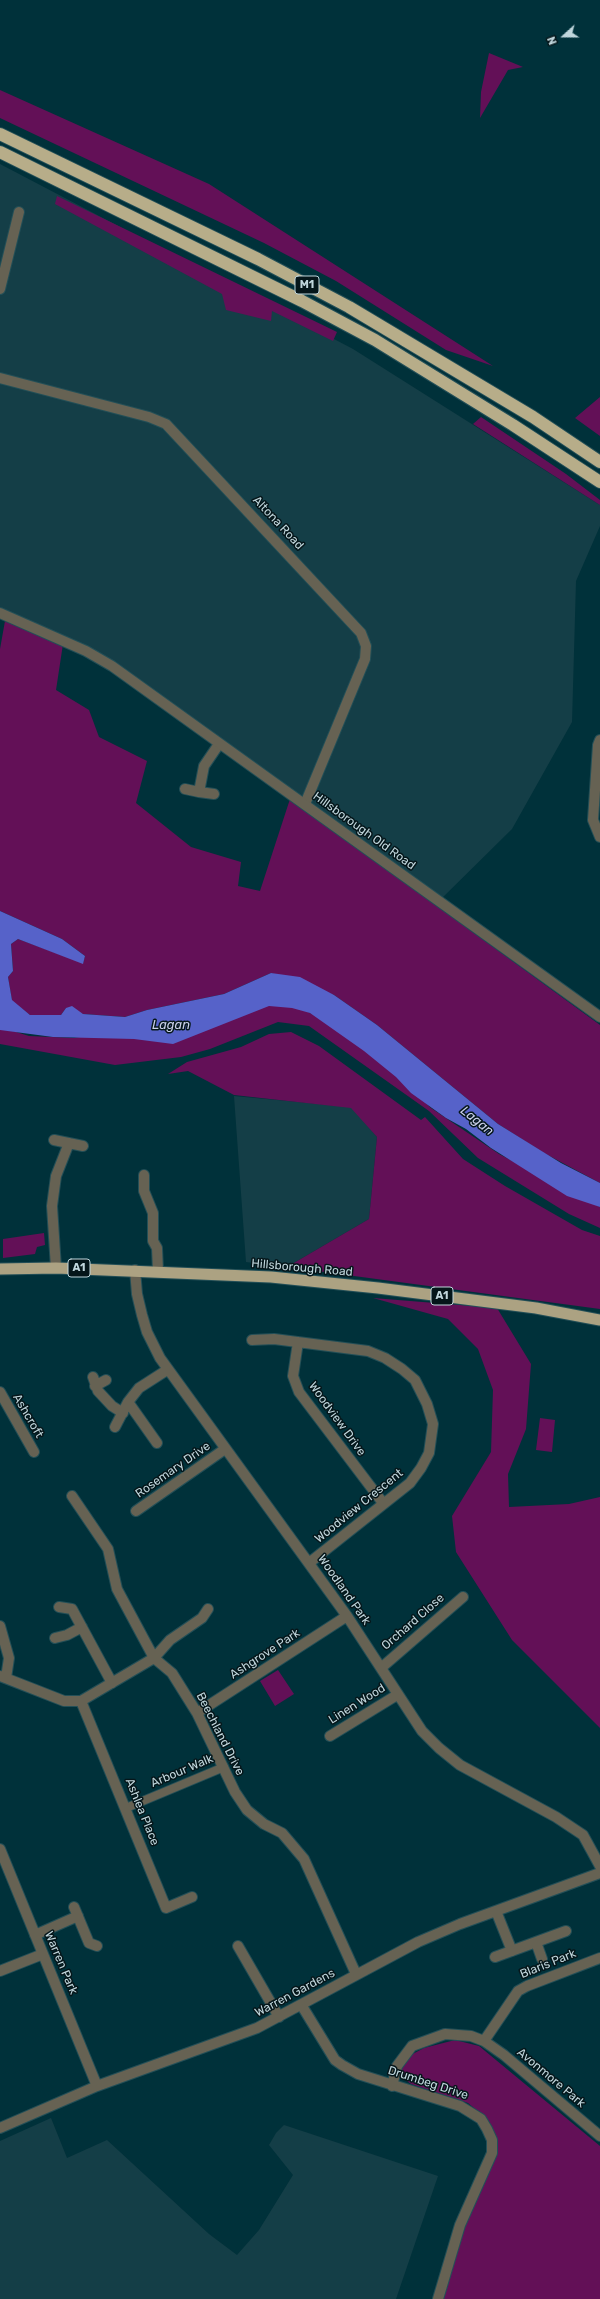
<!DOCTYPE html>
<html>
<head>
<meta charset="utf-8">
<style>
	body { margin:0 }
	#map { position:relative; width:600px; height:2299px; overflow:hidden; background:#00313a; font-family:Rubik,sans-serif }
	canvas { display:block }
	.north { position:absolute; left:544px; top:16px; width:40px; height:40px; -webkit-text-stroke:3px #05161a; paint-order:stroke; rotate:249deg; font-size:11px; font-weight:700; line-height:16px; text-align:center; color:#c0d6dc }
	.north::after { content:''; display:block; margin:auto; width:14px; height:18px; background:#c0d6dc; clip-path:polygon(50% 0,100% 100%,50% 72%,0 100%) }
</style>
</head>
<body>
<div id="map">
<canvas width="600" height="2299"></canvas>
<div class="north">N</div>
</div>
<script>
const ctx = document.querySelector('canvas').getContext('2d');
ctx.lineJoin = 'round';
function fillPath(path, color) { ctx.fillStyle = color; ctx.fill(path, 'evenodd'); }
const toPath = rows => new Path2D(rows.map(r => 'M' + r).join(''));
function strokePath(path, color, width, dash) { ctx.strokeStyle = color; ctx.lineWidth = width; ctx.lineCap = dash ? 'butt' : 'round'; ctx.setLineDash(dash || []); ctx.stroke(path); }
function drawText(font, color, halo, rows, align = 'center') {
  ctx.font = font + ' Rubik,sans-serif'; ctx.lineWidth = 3; ctx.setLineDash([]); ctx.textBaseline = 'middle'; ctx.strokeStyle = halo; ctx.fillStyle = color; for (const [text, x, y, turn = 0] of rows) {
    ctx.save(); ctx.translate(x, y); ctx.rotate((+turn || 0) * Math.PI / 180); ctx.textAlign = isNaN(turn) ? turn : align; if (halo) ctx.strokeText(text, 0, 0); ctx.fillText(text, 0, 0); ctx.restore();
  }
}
fillPath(toPath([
	[0,164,353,349,600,505,600,526,576,581,572,722,512,829,438,902,112,666,0,613],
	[234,1096,352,1107,377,1137,369,1219,287,1267,246,1262],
	[51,2118,67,2158,107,2140,209,2234,237,2255,259,2230,293,2175,269,2145,276,2133,284,2125,438,2176,396,2299,0,2299,0,2141]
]), '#143e47');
fillPath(toPath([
	[489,53,523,67,508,70,480,118,481,92],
	[0,90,209,184,493,366,446,350,336,281,264,243,0,118],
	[57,196,337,332,333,341,272,311,271,321,226,310,222,294,55,204],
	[600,397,600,436,575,418],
	[481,417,566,474,600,500,600,505,473,424],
	[5,621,63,644,56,690,89,710,99,737,147,761,136,803,191,847,241,862,238,886,260,891,290,799,600,1025,600,1183,544,1153,498,1124,377,1025,334,995,271,973,224,994,147,1010,125,1017,83,1014,66,1008,61,1015,30,1015,12,1001,8,977,13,971,11,944,18,939,83,963,85,956,62,939,0,911,0,649],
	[272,1004,301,1008,332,1025,372,1053,431,1108,499,1154,600,1207,600,1228,569,1214,478,1158,429,1111,309,1026,278,1022,210,1049,181,1057,115,1065,0,1044,0,1027,29,1036,74,1038],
	[291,1032,319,1046,421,1120,425,1117,463,1159,505,1186,582,1230,600,1236,600,1309,287,1267,369,1219,377,1137,351,1108,234,1095,188,1071,168,1074,187,1062,241,1047,269,1034],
	[44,1233,45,1245,37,1247,35,1254,3,1258,3,1239],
	[373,1298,497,1308,531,1364,526,1429,508,1474,509,1507,569,1504,600,1497,600,1728,512,1640,456,1552,452,1516,491,1452,493,1390,478,1349,448,1319],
	[540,1418,555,1420,552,1452,536,1450],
	[278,1670,294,1694,275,1706,260,1681],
	[455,2040,479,2046,600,2146,600,2299,442,2299,465,2222,496,2139,487,2119,468,2103,411,2084,403,2078,401,2068,409,2056,424,2048]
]), '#631057');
fillPath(toPath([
	[0,911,62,939,85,956,83,964,18,939,11,944,13,971,8,977,12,1000,30,1015,61,1015,66,1008,72,1006,83,1014,125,1017,147,1010,224,994,271,973,300,977,334,995,377,1025,498,1124,561,1163,600,1183,600,1207,567,1196,491,1148,466,1129,446,1118,411,1093,396,1077,364,1051,310,1013,292,1008,269,1006,173,1044,134,1039,53,1037,0,1030]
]), '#5662c9');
const pedestrian = toPath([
	[126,1808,224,1767]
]);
const minor = toPath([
	[0,289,19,212],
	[0,378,149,417,166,424,361,633,366,646,365,659,305,804],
	[600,740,598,745,593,820,600,837],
	[185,789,199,792,204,766,219,744],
	[199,792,214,794],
	[54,1140,83,1146],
	[144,1175,144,1191,153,1213,153,1241,157,1248,158,1271],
	[56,1268,52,1206,56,1176,69,1143],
	[135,1270,137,1294,142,1315,147,1332,160,1358,347,1616,422,1731,439,1748,460,1765,556,1817,583,1835,600,1866],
	[252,1340,274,1339,368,1351,385,1358,402,1369,415,1380,427,1404,433,1424,429,1453,421,1468,410,1483,309,1563],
	[298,1342,293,1376,299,1392,383,1503],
	[93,1377,98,1391,112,1406,123,1413],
	[95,1386,106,1380],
	[0,1392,34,1452],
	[128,1402,157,1443],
	[115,1427,128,1402,139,1388,167,1370],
	[72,1496,108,1549,117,1589,154,1658,172,1673,197,1713,235,1792,247,1810,264,1824,282,1833,304,1859,356,1974],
	[136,1511,225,1449],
	[59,1607,72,1609,112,1683],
	[0,1626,9,1658,6,1678],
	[55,1638,67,1635,82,1627],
	[381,1668,463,1597],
	[0,1676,64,1701,81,1701,154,1658,170,1640,202,1618,208,1609],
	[81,1701,166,1908,192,1897],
	[197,1713,347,1616],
	[330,1736,397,1695],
	[0,1849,97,2086],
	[74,1907,89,1943,97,1946],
	[496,1911,512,1951],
	[35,1935,78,1916],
	[536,1942,542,1959],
	[238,1946,279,2017],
	[495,1957,566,1931],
	[0,1971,43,1954],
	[302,2006,335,2060,342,2065,358,2074,460,2106,481,2119,487,2129,492,2140,492,2153,460,2225,438,2299],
	[484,2041,518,1991,527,1986,600,1958],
	[392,2086,397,2066,412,2046,445,2034,471,2036,484,2041,504,2055,600,2136],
	[0,2128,97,2086,257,2028,418,1942,460,1924,600,1873]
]);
const tertiary = toPath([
	[0,613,86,651,112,666,600,1017]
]);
const trunk = toPath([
	[0,1269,56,1268,271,1277,378,1288,536,1308,600,1320]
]);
const motorway = toPath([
	[0,134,258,259,349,307,533,417,600,462],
	[0,152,302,301,375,340,513,425,600,482]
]);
strokePath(pedestrian, '#234f57', 10);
strokePath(minor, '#234f57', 12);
strokePath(tertiary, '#234f57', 12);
strokePath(trunk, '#234f57', 13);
strokePath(motorway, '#234f57', 14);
strokePath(pedestrian, '#666253', 8);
strokePath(minor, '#666253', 10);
strokePath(tertiary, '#666253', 10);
strokePath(trunk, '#aca282', 11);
strokePath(motorway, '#b7ad89', 12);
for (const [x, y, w] of [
	[307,285,24],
	[79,1268,22],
	[442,1296,22]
]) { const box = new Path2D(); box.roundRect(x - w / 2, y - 9, w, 18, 3); ctx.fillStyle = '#05161a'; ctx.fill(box); strokePath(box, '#c0d6dc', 1); }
drawText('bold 11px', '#c0d6dc', null, [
	["M1",307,285],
	["A1",79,1268],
	["A1",442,1296]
]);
drawText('12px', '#c0d6dc', '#05161a', [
	["Altona Road",278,523,47],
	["Hillsborough Old Road",364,831,36],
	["Hillsborough Road",302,1268,5],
	["Ashcroft",28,1416,60],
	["Woodview Drive",337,1419,54],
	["Rosemary Drive",173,1470,-35],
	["Woodview Crescent",359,1506,-39],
	["Woodland Park",344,1590,55],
	["Orchard Close",413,1622,-41],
	["Ashgrove Park",265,1654,-33],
	["Linen Wood",357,1704,-32],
	["Beechland Drive",220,1734,63],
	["Arbour Walk",182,1771,-23],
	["Ashlea Place",142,1812,68],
	["Warren Park",61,1963,67],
	["Blaris Park",548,1964,-22],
	["Warren Gardens",295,1993,-28],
	["Avonmore Park",551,2078,40],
	["Drumbeg Drive",428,2083,18]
]);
drawText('italic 13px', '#c9cfea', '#05161a', [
	["Lagan",171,1025],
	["Lagan",477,1121,39]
]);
</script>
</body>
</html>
